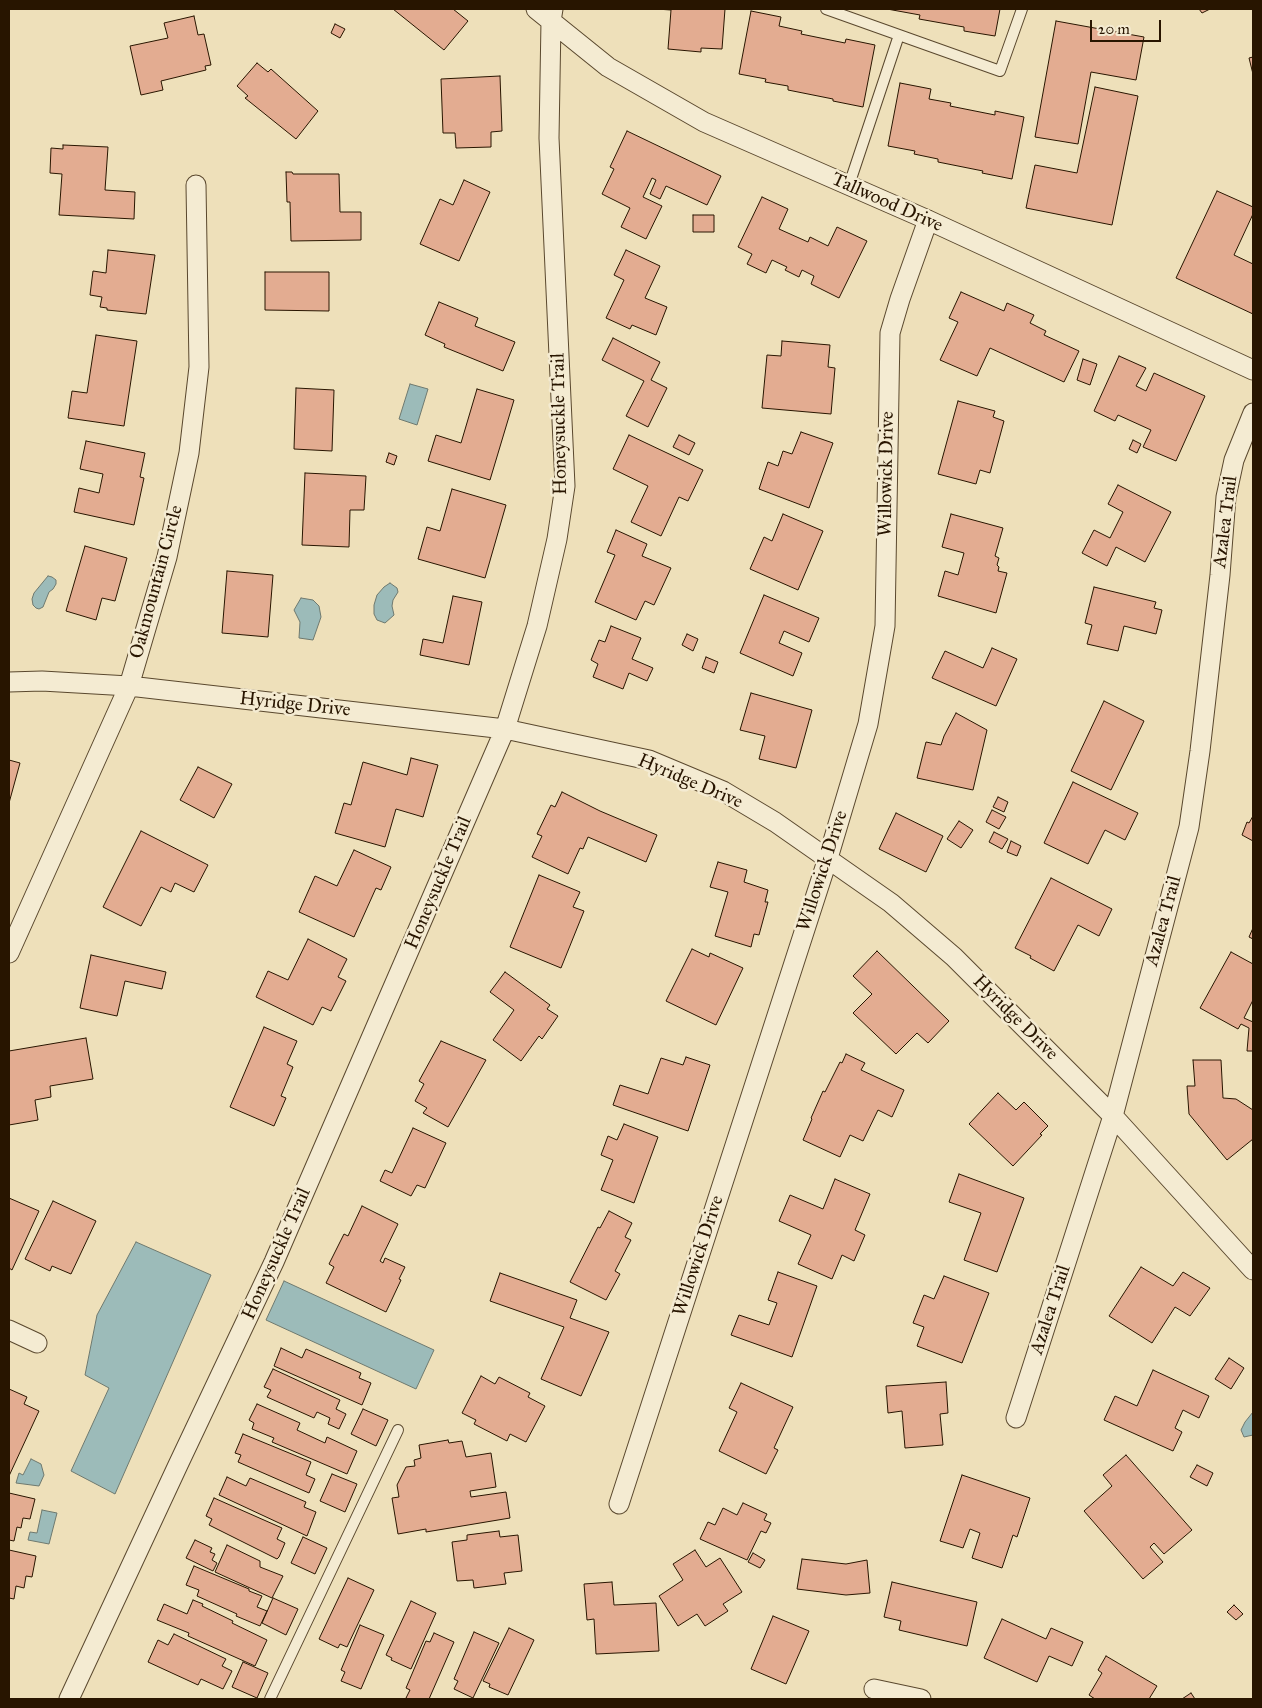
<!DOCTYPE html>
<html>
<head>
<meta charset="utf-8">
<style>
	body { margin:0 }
	#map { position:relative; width:1262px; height:1708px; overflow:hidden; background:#eee0ba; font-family:"IM FELL Great Primer",serif }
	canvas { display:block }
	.frame { position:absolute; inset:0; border:10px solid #281500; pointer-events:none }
	.scale { position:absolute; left:1090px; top:20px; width:71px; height:22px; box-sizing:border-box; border:2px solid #281500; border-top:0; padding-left:6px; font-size:15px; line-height:18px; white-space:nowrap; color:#281500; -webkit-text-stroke:4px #f4ebd2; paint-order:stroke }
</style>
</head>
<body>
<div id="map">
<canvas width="1262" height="1708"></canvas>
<div class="frame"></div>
<div class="scale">20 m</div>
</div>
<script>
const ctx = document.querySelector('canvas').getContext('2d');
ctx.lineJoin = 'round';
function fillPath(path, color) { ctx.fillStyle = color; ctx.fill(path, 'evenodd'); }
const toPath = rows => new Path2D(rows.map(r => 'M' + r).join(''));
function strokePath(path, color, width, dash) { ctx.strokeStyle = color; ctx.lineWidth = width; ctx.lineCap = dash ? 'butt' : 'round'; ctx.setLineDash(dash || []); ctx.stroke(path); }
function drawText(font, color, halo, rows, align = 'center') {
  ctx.font = font + ' "IM FELL Great Primer",serif'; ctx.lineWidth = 5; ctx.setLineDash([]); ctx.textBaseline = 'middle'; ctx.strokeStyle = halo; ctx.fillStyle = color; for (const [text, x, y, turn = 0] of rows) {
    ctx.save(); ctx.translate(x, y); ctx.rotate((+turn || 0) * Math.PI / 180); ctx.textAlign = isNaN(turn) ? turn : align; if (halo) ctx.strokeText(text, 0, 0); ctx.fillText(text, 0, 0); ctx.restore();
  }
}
const water = toPath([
	[410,384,428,389,417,425,399,419,410,384],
	[48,576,52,577,56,580,56,584,53,589,49,592,43,607,39,609,36,608,33,605,32,599,34,593,48,576],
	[390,583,397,588,398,592,393,600,392,606,394,615,385,623,377,620,374,614,374,605,377,595,384,587,390,583],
	[301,598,313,600,319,606,321,617,313,640,299,638,300,622,294,610,301,598],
	[136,1242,211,1275,115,1494,71,1471,109,1388,85,1375,97,1315,136,1242],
	[284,1281,434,1350,416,1389,266,1320,284,1281],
	[1253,1412,1253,1435,1244,1437,1241,1430,1245,1422,1253,1412],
	[31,1459,41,1464,44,1475,39,1486,16,1483,19,1473,23,1475,31,1459],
	[42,1510,57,1513,49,1544,28,1540,30,1532,37,1533,42,1510]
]);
fillPath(water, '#9cbbb9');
strokePath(water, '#6e796f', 1);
const building = toPath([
	[393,9,453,9,468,21,444,50,393,9],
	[656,9,725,9,722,49,701,48,701,52,668,49,671,10,656,9],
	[887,9,1000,9,995,36,964,31,964,27,919,19,920,15,887,9],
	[1199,9,1210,9,1202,13,1199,9],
	[751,11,781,17,779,26,802,31,801,34,845,43,846,39,875,45,863,107,833,101,833,99,788,90,788,86,765,82,766,79,739,74,751,11],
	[194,16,198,35,204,34,211,65,205,66,206,70,161,81,163,90,141,95,130,46,168,38,164,23,194,16],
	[1056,21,1144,37,1136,80,1091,72,1078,144,1035,137,1056,21],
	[335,24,345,29,340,38,331,33,335,24],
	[1253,57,1253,74,1249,58,1253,57],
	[257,63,268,72,271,69,318,111,296,139,245,98,248,96,237,86,257,63],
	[500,76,502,131,491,132,491,147,456,148,455,133,443,133,441,79,500,76],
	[900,83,931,89,929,99,951,103,950,106,995,115,995,111,1024,117,1012,179,982,173,983,171,938,162,938,159,914,154,915,151,888,146,900,83],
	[1095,87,1138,96,1112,225,1026,208,1035,165,1077,173,1095,87],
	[627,131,721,176,707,205,666,186,660,199,650,194,656,180,652,178,643,197,662,206,646,239,621,227,630,208,602,194,614,169,610,167,627,131],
	[63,145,108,147,105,190,135,192,134,219,59,215,62,174,50,173,51,148,63,149,63,145],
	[286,172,292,172,293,174,339,174,340,212,361,212,361,240,291,241,290,202,287,202,286,172],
	[464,180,490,192,459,261,420,244,440,199,453,205,464,180],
	[1217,191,1253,207,1253,214,1234,255,1253,264,1253,314,1176,278,1217,191],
	[762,197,788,209,779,229,808,242,810,237,828,246,837,227,867,241,839,298,811,284,814,276,802,270,799,277,785,270,787,267,772,260,766,273,747,264,752,254,738,247,762,197],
	[693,215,714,215,714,232,693,232,693,215],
	[108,250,155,255,146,314,107,310,107,308,100,307,102,297,90,295,93,271,106,273,108,250],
	[626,250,660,266,645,298,667,307,656,335,632,325,630,329,606,318,624,280,614,275,626,250],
	[265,272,329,272,329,311,265,310,265,272],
	[961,292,1004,311,1007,303,1034,315,1030,323,1046,331,1044,335,1079,351,1064,382,990,348,977,376,940,360,958,322,949,318,961,292],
	[439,302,478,318,475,326,515,342,503,371,444,347,445,344,425,335,439,302],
	[96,335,137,341,124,426,68,418,72,391,87,393,96,335],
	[613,338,660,362,651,380,667,388,648,427,626,416,644,381,602,360,613,338],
	[782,341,830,345,828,367,835,368,831,414,762,408,767,355,781,356,782,341],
	[1119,356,1146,368,1136,386,1146,391,1154,373,1205,396,1176,461,1143,447,1151,430,1118,415,1115,421,1094,411,1119,356],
	[1083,359,1097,364,1090,385,1077,380,1083,359],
	[296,388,334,390,332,451,294,449,296,388],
	[477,389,514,400,490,480,428,461,436,435,461,443,477,389],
	[958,401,995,411,993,417,1004,421,990,473,980,470,976,484,938,474,958,401],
	[801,432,833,443,809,508,759,489,768,462,778,466,783,451,792,454,801,432],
	[629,435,703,470,688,501,679,497,661,536,631,522,648,486,613,469,629,435],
	[679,435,695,443,689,455,673,447,679,435],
	[1133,440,1141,444,1137,453,1129,449,1133,440],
	[86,441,145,453,140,477,144,478,134,525,74,512,79,488,99,493,103,474,80,469,86,441],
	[389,453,397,456,394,465,386,462,389,453],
	[305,473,366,476,364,510,350,510,349,547,302,545,305,473],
	[1118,485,1171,512,1145,562,1116,547,1107,566,1082,553,1094,530,1110,538,1123,512,1108,504,1118,485],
	[452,489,506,505,485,578,418,559,427,527,440,531,452,489],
	[783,514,823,531,798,590,750,569,764,537,772,541,783,514],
	[951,514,1003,528,995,556,999,558,997,565,999,567,998,571,1007,573,996,613,938,596,945,571,958,575,964,553,942,547,951,514],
	[616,530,647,544,642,556,671,568,654,605,645,601,636,620,595,602,615,555,607,552,616,530],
	[85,546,127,558,115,601,102,598,96,620,66,611,85,546],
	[227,571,273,575,268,637,222,633,227,571],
	[1094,587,1156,602,1154,608,1162,610,1156,634,1124,626,1118,651,1087,644,1092,625,1085,623,1094,587],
	[764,595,819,618,809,642,784,631,779,643,802,653,793,676,740,653,764,595],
	[453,596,482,602,469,665,420,655,423,639,443,643,453,596],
	[611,626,641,638,632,659,653,668,647,681,629,673,623,689,593,677,598,664,591,660,599,640,605,642,611,626],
	[687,634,698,639,693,651,682,645,687,634],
	[992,648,1017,659,996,706,932,678,945,651,983,668,992,648],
	[706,657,718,662,714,673,702,668,706,657],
	[751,693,812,710,796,768,759,759,765,736,740,730,751,693],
	[1104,701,1144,721,1111,790,1071,771,1104,701],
	[956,713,987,730,973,790,917,778,926,742,941,745,944,736,956,713],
	[411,758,438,765,423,817,396,809,385,847,335,833,344,803,351,805,363,762,407,775,411,758],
	[9,760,20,763,9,803,9,760],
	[198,767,232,784,214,818,180,800,198,767],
	[1073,782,1138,813,1125,840,1105,830,1088,864,1044,843,1073,782],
	[562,792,600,811,657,835,646,862,588,837,583,849,580,848,568,874,532,857,542,836,537,834,551,805,555,807,562,792],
	[998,797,1008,802,1004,812,993,807,998,797],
	[992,810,1006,817,999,829,986,822,992,810],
	[896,813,943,836,926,872,879,849,896,813],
	[1253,816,1253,841,1242,835,1247,822,1249,823,1253,816],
	[959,821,973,830,961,848,947,839,959,821],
	[141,831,208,865,194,892,175,883,171,892,161,887,141,926,103,907,141,831],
	[994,832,1008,839,1002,849,989,842,994,832],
	[1011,841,1021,846,1017,856,1007,852,1011,841],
	[354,850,391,867,381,890,376,888,354,937,299,912,315,876,337,886,354,850],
	[718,862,747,870,744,882,768,890,765,902,768,902,759,935,754,934,751,947,715,936,728,892,710,887,718,862],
	[539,875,580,892,573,907,584,911,561,968,510,947,539,875],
	[1051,878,1112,909,1099,936,1078,925,1054,971,1030,958,1031,956,1015,948,1051,878],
	[1253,928,1253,939,1249,937,1253,928],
	[308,939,347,959,338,977,346,981,331,1011,322,1007,313,1025,256,997,268,971,288,980,308,939],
	[692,949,709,957,710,953,743,968,716,1025,666,1001,692,949],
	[877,951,949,1021,928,1043,917,1033,896,1054,853,1013,872,994,853,976,877,951],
	[1231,952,1253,964,1253,1000,1244,1018,1253,1022,1253,1051,1247,1051,1249,1028,1241,1024,1238,1029,1200,1008,1231,952],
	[91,955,166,972,162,989,125,981,117,1016,80,1008,91,955],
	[505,972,550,1005,547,1009,558,1016,542,1039,539,1036,521,1061,493,1040,514,1010,490,992,505,972],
	[264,1027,297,1041,287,1064,293,1067,281,1096,286,1098,274,1126,230,1107,264,1027],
	[86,1038,93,1079,50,1086,51,1097,35,1100,38,1120,9,1125,9,1051,86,1038],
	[441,1041,486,1060,448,1127,423,1113,427,1108,415,1101,424,1084,419,1081,441,1041],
	[846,1054,865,1063,861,1070,904,1090,892,1117,878,1110,863,1141,850,1135,840,1157,803,1140,812,1119,811,1118,823,1091,825,1092,840,1062,842,1063,846,1054],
	[686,1057,710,1065,688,1131,613,1105,620,1085,648,1094,661,1058,683,1065,686,1057],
	[1193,1060,1221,1060,1223,1098,1236,1099,1253,1110,1253,1139,1227,1160,1189,1114,1187,1086,1195,1086,1193,1060],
	[998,1093,1016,1110,1024,1102,1048,1126,1040,1134,1042,1135,1013,1166,969,1124,998,1093],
	[624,1124,658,1137,634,1203,601,1190,613,1160,601,1155,608,1136,617,1140,624,1124],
	[413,1128,446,1143,425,1188,417,1185,411,1196,380,1181,385,1170,392,1173,413,1128],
	[959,1174,1024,1198,997,1272,964,1260,981,1213,949,1202,959,1174],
	[835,1179,870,1194,855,1230,865,1235,854,1261,842,1255,832,1279,798,1264,811,1235,779,1221,790,1195,823,1209,835,1179],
	[9,1198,39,1211,12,1270,9,1268,9,1198],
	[53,1201,96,1221,71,1274,52,1266,50,1271,25,1259,53,1201],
	[362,1206,398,1224,380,1261,383,1263,385,1258,405,1267,399,1279,401,1280,386,1312,326,1283,334,1267,329,1264,344,1234,348,1236,362,1206],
	[609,1211,632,1223,625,1237,631,1240,615,1271,620,1274,606,1300,570,1282,598,1227,600,1228,609,1211],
	[1141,1267,1173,1286,1183,1272,1210,1288,1190,1316,1175,1307,1152,1343,1109,1316,1141,1267],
	[778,1272,817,1286,792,1357,731,1335,739,1315,769,1325,777,1303,768,1300,778,1272],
	[500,1273,577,1300,570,1318,609,1332,581,1396,541,1379,564,1327,490,1301,500,1273],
	[944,1276,989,1293,962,1363,917,1346,924,1327,913,1323,924,1295,934,1299,944,1276],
	[281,1348,302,1358,306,1349,361,1373,359,1378,371,1383,362,1405,274,1366,281,1348],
	[1229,1358,1244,1368,1231,1389,1215,1379,1229,1358],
	[273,1369,340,1400,336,1409,346,1414,339,1429,328,1424,330,1418,317,1412,314,1418,267,1397,271,1390,264,1387,273,1369],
	[1153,1370,1209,1396,1199,1418,1183,1410,1175,1428,1182,1432,1173,1451,1104,1420,1115,1396,1137,1406,1153,1370],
	[481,1376,495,1384,499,1377,530,1393,528,1397,545,1406,526,1442,510,1434,507,1441,474,1424,476,1420,462,1413,481,1376],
	[946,1382,948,1413,940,1414,943,1445,905,1448,902,1411,888,1413,886,1386,946,1382],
	[741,1383,793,1407,774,1448,778,1450,766,1474,719,1451,737,1412,729,1408,741,1383],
	[9,1389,27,1397,24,1404,39,1411,9,1476,9,1389],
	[257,1404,300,1423,297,1430,325,1443,327,1437,357,1451,347,1474,272,1442,274,1438,252,1429,254,1423,249,1420,257,1404],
	[363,1409,388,1420,376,1446,351,1434,363,1409],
	[243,1434,311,1462,306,1475,315,1479,309,1493,238,1462,241,1455,235,1453,243,1434],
	[448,1440,449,1443,462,1441,466,1457,491,1453,496,1487,470,1491,471,1497,506,1492,510,1518,426,1532,426,1529,398,1534,392,1498,399,1497,397,1485,406,1467,415,1466,414,1460,421,1458,419,1445,448,1440],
	[1126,1455,1192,1530,1164,1554,1154,1543,1150,1547,1163,1562,1143,1579,1084,1511,1112,1486,1103,1475,1126,1455],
	[1197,1465,1213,1473,1207,1486,1190,1477,1197,1465],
	[332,1474,357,1484,345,1512,320,1501,332,1474],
	[962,1475,1030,1498,1017,1537,1013,1535,1002,1568,972,1558,980,1533,970,1529,963,1548,940,1541,962,1475],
	[227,1477,246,1486,250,1478,306,1502,304,1507,316,1512,307,1536,219,1495,227,1477],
	[9,1493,35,1499,30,1519,23,1518,21,1528,17,1527,14,1541,9,1540,9,1493],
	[214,1498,282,1528,277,1539,285,1543,279,1557,277,1559,209,1525,212,1519,206,1516,214,1498],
	[743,1503,767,1514,764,1520,771,1523,766,1533,761,1531,747,1560,700,1539,708,1522,715,1525,723,1508,737,1515,743,1503],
	[499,1531,500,1537,518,1535,522,1571,504,1573,506,1584,474,1588,473,1580,457,1581,452,1542,467,1540,467,1535,499,1531],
	[303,1537,327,1548,315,1574,291,1563,303,1537],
	[195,1540,212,1548,210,1552,215,1554,212,1560,217,1563,213,1571,186,1558,195,1540],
	[227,1545,260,1561,260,1567,283,1576,272,1598,215,1572,227,1545],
	[9,1550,36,1556,32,1577,26,1576,24,1588,16,1586,14,1599,9,1598,9,1550],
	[695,1550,706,1567,720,1558,742,1592,723,1604,728,1611,705,1626,697,1614,678,1626,659,1596,683,1580,673,1564,695,1550],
	[753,1553,765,1560,760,1568,748,1562,753,1553],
	[802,1559,846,1564,867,1560,870,1593,846,1595,797,1589,802,1559],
	[194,1566,249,1589,249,1591,262,1596,257,1607,267,1611,260,1626,236,1616,237,1614,197,1596,199,1590,186,1585,194,1566],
	[348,1578,374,1590,347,1647,340,1644,338,1648,319,1639,348,1578],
	[612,1582,614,1605,656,1603,659,1651,596,1654,594,1619,587,1620,584,1584,612,1582],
	[892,1582,977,1602,967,1646,899,1630,901,1621,884,1617,892,1582],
	[273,1598,298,1609,286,1635,262,1623,273,1598],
	[193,1600,203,1604,202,1606,233,1621,232,1623,267,1640,255,1666,188,1636,189,1633,157,1620,164,1604,187,1614,193,1600],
	[411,1601,436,1613,411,1669,391,1660,392,1658,386,1655,411,1601],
	[1234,1605,1243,1614,1236,1620,1227,1612,1234,1605],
	[773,1616,809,1631,786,1684,751,1669,773,1616],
	[1002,1619,1046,1639,1051,1628,1083,1642,1072,1666,1049,1656,1037,1682,984,1658,1002,1619],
	[360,1625,384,1635,361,1689,341,1681,345,1672,341,1670,360,1625],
	[509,1628,534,1640,508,1695,489,1687,490,1684,483,1681,509,1628],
	[474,1632,499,1643,473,1698,454,1689,458,1681,454,1679,474,1632],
	[434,1633,454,1642,429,1699,409,1699,406,1698,410,1690,406,1688,426,1641,430,1642,434,1633],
	[174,1634,226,1659,222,1666,232,1671,223,1689,201,1679,198,1685,148,1662,158,1640,168,1645,174,1634],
	[1106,1656,1157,1686,1149,1699,1095,1699,1089,1695,1102,1673,1098,1670,1106,1656],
	[243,1662,268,1673,257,1698,232,1687,243,1662],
	[1191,1693,1195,1699,1182,1699,1191,1693]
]);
fillPath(building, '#e3ac91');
strokePath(building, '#281500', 1);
const lane = toPath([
	[826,9,1000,71,1022,9],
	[849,185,899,35],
	[270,1699,398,1430]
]);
const street = toPath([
	[536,9,608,67,704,122,928,220,1253,370],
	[9,682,42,681,129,686,505,729,649,760,723,791,775,822,891,903,954,957,1113,1116,1253,1270],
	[9,953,129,686,167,557,189,453,199,367,196,185],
	[9,1330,37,1343],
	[1016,1418,1113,1116,1189,827,1200,751,1220,575,1226,497,1234,460,1253,413],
	[619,1504,828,858,868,724,885,626,890,333,900,299,928,220],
	[874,1689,921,1699],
	[69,1699,178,1465,274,1262,505,729,537,626,557,539,565,486,549,138,551,21,553,9]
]);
strokePath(lane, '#5a482e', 12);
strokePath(street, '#5a482e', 21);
strokePath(lane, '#f4ebd2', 10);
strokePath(street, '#f4ebd2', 19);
drawText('19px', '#281500', '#f4ebd2', [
	["Tallwood Drive",887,203,24],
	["Honeysuckle Trail",560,424,-91],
	["Willowick Drive",887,474,-89],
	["Azalea Trail",1226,522,-83],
	["Oakmountain Circle",157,582,-75],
	["Hyridge Drive",295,705,6],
	["Hyridge Drive",690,782,23],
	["Willowick Drive",823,871,-72],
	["Honeysuckle Trail",439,883,-67],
	["Azalea Trail",1164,921,-75],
	["Hyridge Drive",1015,1018,45],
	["Honeysuckle Trail",277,1254,-66],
	["Willowick Drive",699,1256,-72],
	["Azalea Trail",1051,1310,-72]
]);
</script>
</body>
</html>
